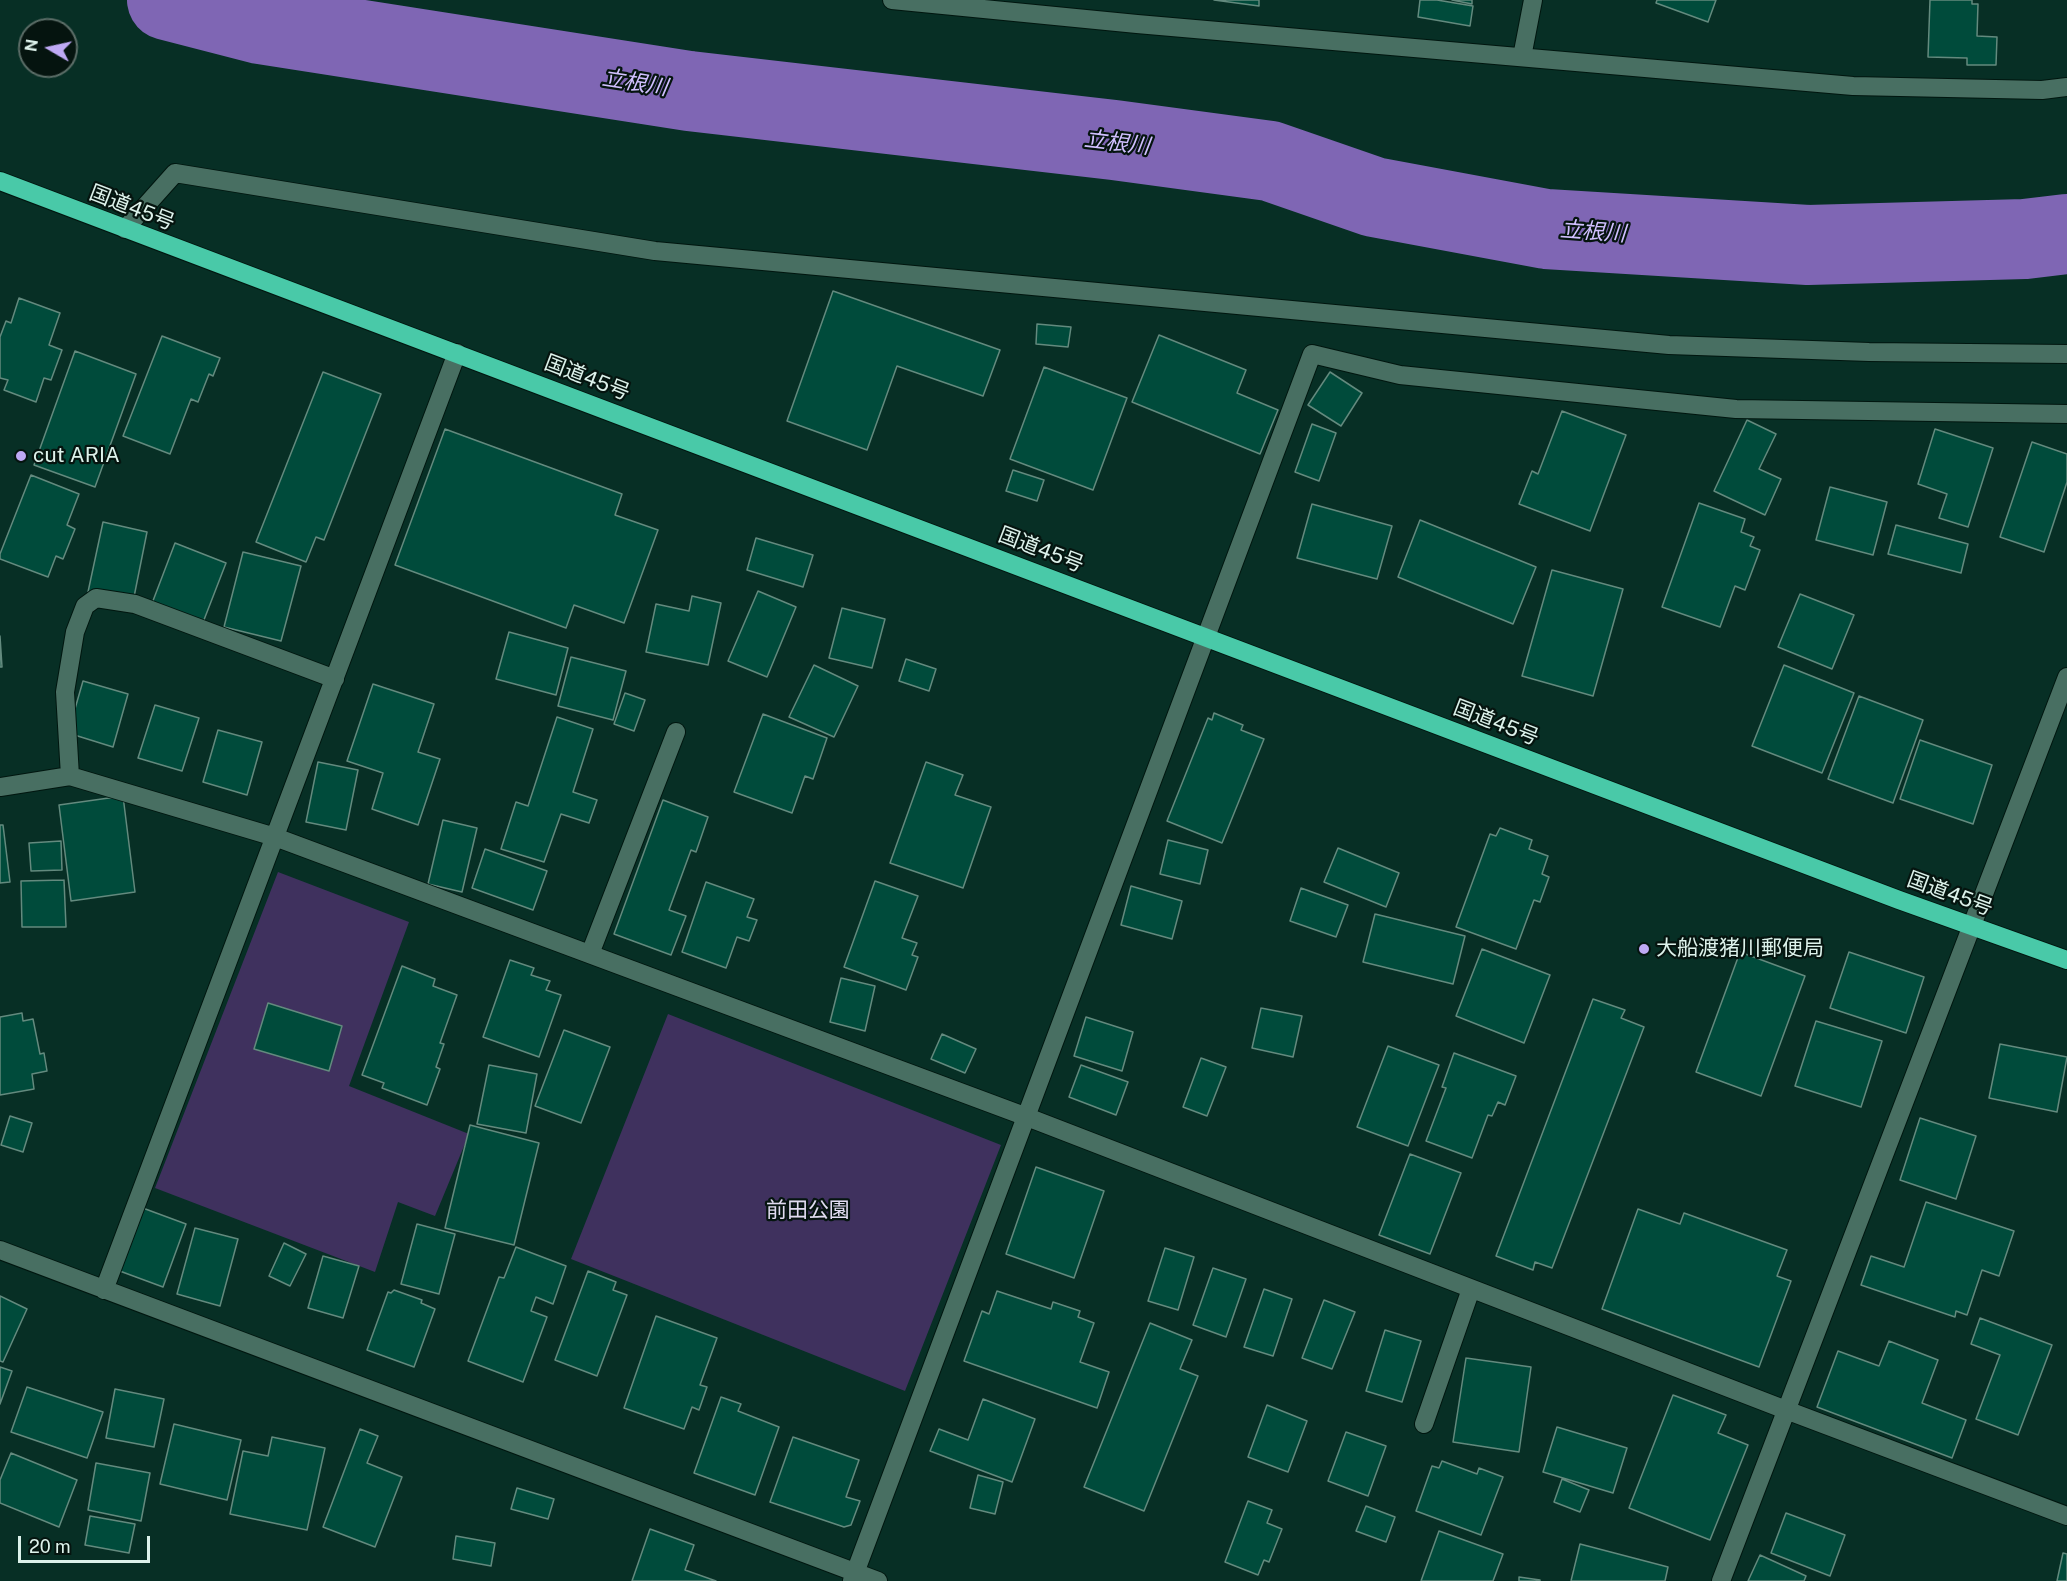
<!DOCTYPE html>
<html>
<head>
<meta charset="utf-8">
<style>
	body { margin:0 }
	#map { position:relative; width:2067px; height:1581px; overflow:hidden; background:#072f25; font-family:"Public Sans",sans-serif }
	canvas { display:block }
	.north { position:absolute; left:18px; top:18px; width:60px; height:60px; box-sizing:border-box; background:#05140f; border:2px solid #5b6d67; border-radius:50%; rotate:279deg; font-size:16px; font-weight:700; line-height:24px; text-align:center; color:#ddf2eb }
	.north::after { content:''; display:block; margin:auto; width:21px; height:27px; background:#bea9f4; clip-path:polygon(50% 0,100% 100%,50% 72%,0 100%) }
	.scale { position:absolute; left:18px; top:1536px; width:132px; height:27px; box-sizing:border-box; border:3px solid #ddf2eb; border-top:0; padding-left:8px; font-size:18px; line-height:21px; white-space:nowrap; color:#ddf2eb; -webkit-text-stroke:4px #05140f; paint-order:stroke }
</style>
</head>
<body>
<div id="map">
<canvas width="2067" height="1581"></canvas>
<div class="north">N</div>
<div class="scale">20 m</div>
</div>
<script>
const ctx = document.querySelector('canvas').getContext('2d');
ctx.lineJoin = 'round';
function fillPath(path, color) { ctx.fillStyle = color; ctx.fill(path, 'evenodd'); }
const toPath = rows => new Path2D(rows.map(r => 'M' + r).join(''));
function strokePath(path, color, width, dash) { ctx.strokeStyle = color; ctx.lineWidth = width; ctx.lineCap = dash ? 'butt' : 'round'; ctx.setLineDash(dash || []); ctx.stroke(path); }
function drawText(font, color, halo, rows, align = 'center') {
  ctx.font = font + ' "Public Sans","Noto Sans JP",sans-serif'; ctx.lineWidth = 4.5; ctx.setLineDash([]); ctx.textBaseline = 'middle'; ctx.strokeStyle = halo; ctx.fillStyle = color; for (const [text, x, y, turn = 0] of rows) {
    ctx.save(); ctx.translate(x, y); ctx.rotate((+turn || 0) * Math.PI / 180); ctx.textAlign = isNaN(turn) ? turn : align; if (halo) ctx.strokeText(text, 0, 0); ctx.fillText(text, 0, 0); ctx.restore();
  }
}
fillPath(toPath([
	[278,872,409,922,349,1086,469,1134,435,1216,398,1202,375,1272,155,1188],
	[668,1014,1001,1145,905,1391,571,1259]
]), '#3f315e');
strokePath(toPath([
	[167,0,260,24,689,91,1114,140,1270,161,1374,197,1546,229,1808,245,2025,239,2067,234]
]), '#7f66b4', 80);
const building = toPath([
	[1214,0,1259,0,1259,6,1214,0],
	[1420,0,1437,0,1473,6,1470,26,1418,17,1420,0],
	[1452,0,1472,0,1472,4,1452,0],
	[1657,0,1716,0,1708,22,1656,3,1657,0],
	[1930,0,1972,0,1972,4,1978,4,1977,36,1997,37,1996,65,1967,65,1967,58,1928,57,1930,0],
	[833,291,1000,350,983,396,897,366,867,450,787,421,833,291],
	[19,298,60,313,49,345,62,350,51,380,44,378,36,402,4,390,8,380,0,378,0,337,6,321,11,323,19,298],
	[1037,324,1071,327,1068,347,1036,344,1037,324],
	[1159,335,1246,370,1237,393,1278,410,1260,454,1132,402,1159,335],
	[162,336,220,358,213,376,209,374,198,402,191,399,170,454,123,436,162,336],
	[75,351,136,374,95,487,34,465,75,351],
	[1044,367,1127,398,1093,490,1010,459,1044,367],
	[323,372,381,394,324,540,316,537,306,562,256,542,323,372],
	[1330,372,1362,393,1341,426,1308,405,1330,372],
	[1562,411,1626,435,1590,531,1519,504,1532,471,1538,474,1562,411],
	[1747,420,1776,434,1759,469,1781,479,1765,515,1714,491,1747,420],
	[1312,424,1336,433,1319,481,1295,472,1312,424],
	[445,429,622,494,615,515,658,530,624,623,574,605,566,628,395,565,445,429],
	[1935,429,1993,448,1968,527,1939,518,1947,494,1918,484,1935,429],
	[2032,442,2067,454,2067,482,2044,552,2000,537,2032,442],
	[1013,470,1044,480,1037,501,1006,491,1013,470],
	[31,475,79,494,67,525,75,529,63,559,56,556,48,577,0,559,0,554,31,475],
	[1830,487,1887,502,1873,555,1816,540,1830,487],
	[1699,503,1745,519,1741,532,1754,537,1750,546,1760,550,1745,590,1735,586,1720,627,1662,607,1699,503],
	[1312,504,1392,526,1377,579,1297,558,1312,504],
	[1420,520,1536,567,1513,624,1398,577,1420,520],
	[103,522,147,532,133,602,88,592,103,522],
	[1896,525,1968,544,1961,573,1888,554,1896,525],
	[756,538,813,555,803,587,747,570,756,538],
	[175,543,226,563,202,625,151,606,175,543],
	[243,552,301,566,281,641,224,627,243,552],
	[1552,570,1623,589,1593,696,1522,676,1552,570],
	[758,591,796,607,767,677,728,661,758,591],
	[1800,594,1854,615,1832,669,1778,647,1800,594],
	[692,596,721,603,708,665,646,652,656,604,689,611,692,596],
	[842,608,885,619,872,668,829,658,842,608],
	[509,632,568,648,556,695,496,679,509,632],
	[0,636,2,667,0,667,0,636],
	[571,657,626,671,613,720,558,706,571,657],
	[906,659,936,669,929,691,899,681,906,659],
	[814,665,858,686,834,737,789,717,814,665],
	[1784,665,1854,693,1822,773,1752,746,1784,665],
	[83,681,128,694,113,747,68,733,83,681],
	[373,684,434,704,418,752,440,759,418,825,372,809,383,773,347,761,373,684],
	[625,693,645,700,634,731,614,724,625,693],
	[1859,696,1923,720,1893,803,1828,779,1859,696],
	[155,705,199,718,182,771,138,758,155,705],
	[1214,713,1243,725,1241,730,1264,739,1222,843,1167,821,1208,718,1212,720,1214,713],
	[763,714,827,738,813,779,805,776,792,813,734,792,763,714],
	[557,717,593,729,573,792,597,800,589,823,561,814,544,862,501,849,516,802,528,806,557,717],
	[218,730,262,742,247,795,203,782,218,730],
	[1920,740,1992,765,1973,824,1900,799,1920,740],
	[318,762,358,770,346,830,306,822,318,762],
	[926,762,963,775,955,795,991,807,963,888,890,863,926,762],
	[123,796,135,892,71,901,59,805,123,796],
	[663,800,708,817,696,852,691,850,669,910,686,916,671,955,614,934,663,800],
	[443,820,477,828,462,892,428,884,443,820],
	[0,825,3,825,10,882,0,883,0,825],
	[1500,828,1532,840,1529,849,1548,856,1542,874,1549,877,1540,902,1534,900,1516,949,1456,927,1490,834,1496,836,1500,828],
	[1168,840,1208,850,1200,884,1160,874,1168,840],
	[61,841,62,870,31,871,29,843,61,841],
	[1338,848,1399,873,1386,907,1324,882,1338,848],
	[485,849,547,871,533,910,472,888,485,849],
	[64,880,66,927,22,927,21,881,64,880],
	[875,881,918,896,902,938,917,943,912,955,918,957,906,990,844,967,875,881],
	[706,882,754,899,747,917,757,920,749,941,737,937,726,968,682,952,706,882],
	[1131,886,1182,901,1172,939,1121,925,1131,886],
	[1301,888,1348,905,1336,937,1290,921,1301,888],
	[1375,914,1465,936,1453,984,1363,962,1375,914],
	[1482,949,1550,975,1524,1043,1456,1016,1482,949],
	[1740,952,1805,976,1761,1096,1696,1072,1740,952],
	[1849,952,1924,977,1906,1033,1830,1008,1849,952],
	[510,960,534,968,531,975,550,981,546,990,561,995,539,1057,483,1037,510,960],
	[402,966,435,979,433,986,457,995,440,1043,444,1044,436,1067,440,1069,427,1105,382,1088,384,1083,362,1075,402,966],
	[841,978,875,986,865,1031,830,1022,841,978],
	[1593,999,1625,1010,1621,1018,1644,1027,1552,1268,1535,1262,1533,1270,1496,1256,1593,999],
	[268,1003,342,1026,329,1071,254,1049,268,1003],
	[1261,1008,1302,1016,1293,1057,1252,1048,1261,1008],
	[22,1013,23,1021,33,1019,40,1054,44,1053,47,1071,32,1074,34,1089,0,1095,0,1017,22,1013],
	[1086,1017,1133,1032,1122,1071,1074,1056,1086,1017],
	[1816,1021,1882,1041,1861,1107,1795,1086,1816,1021],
	[564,1030,610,1047,581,1123,535,1106,564,1030],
	[942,1034,976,1049,965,1073,931,1059,942,1034],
	[2000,1044,2067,1057,2057,1112,1989,1098,2000,1044],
	[1388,1046,1439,1065,1408,1146,1357,1127,1388,1046],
	[1454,1053,1516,1076,1505,1105,1498,1102,1492,1116,1488,1115,1472,1158,1426,1141,1446,1088,1442,1087,1454,1053],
	[1201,1058,1226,1067,1207,1116,1183,1107,1201,1058],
	[489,1065,537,1074,526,1133,477,1124,489,1065],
	[1081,1065,1128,1082,1116,1115,1069,1097,1081,1065],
	[10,1116,32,1123,23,1152,1,1145,10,1116],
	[1920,1118,1976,1136,1956,1199,1900,1180,1920,1118],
	[470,1125,539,1143,514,1245,445,1228,470,1125],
	[1410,1154,1461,1173,1430,1254,1379,1235,1410,1154],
	[1036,1167,1104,1191,1074,1278,1006,1254,1036,1167],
	[1926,1202,2014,1231,1999,1276,1982,1270,1967,1315,1956,1311,1955,1317,1861,1285,1871,1256,1904,1267,1926,1202],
	[140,1207,186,1224,163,1287,117,1270,140,1207],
	[1638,1209,1680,1224,1684,1213,1787,1250,1777,1276,1791,1281,1759,1367,1602,1309,1638,1209],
	[417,1224,455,1234,439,1294,401,1284,417,1224],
	[195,1228,238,1239,220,1306,177,1294,195,1228],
	[284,1243,306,1254,290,1286,269,1276,284,1243],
	[516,1247,566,1266,553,1304,536,1297,531,1311,547,1317,523,1382,468,1361,499,1277,504,1278,516,1247],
	[1165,1248,1194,1257,1178,1310,1148,1301,1165,1248],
	[323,1256,359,1266,343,1318,308,1308,323,1256],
	[1213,1268,1246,1279,1226,1337,1193,1325,1213,1268],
	[588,1271,616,1282,613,1290,627,1295,597,1376,555,1360,588,1271],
	[1264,1289,1292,1299,1273,1356,1244,1347,1264,1289],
	[394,1290,422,1300,421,1303,435,1309,414,1367,367,1350,388,1292,391,1293,394,1290],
	[997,1291,1051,1309,1053,1302,1080,1311,1078,1317,1094,1323,1080,1362,1109,1372,1097,1408,964,1361,982,1311,989,1314,997,1291],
	[0,1296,27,1309,3,1362,0,1361,0,1296],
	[1324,1300,1355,1312,1332,1369,1302,1358,1324,1300],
	[656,1316,717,1338,700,1385,707,1387,699,1410,692,1407,684,1429,624,1408,656,1316],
	[1980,1318,2052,1345,2018,1435,1976,1419,2000,1355,1971,1344,1980,1318],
	[1150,1323,1192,1340,1180,1369,1198,1376,1144,1511,1084,1487,1150,1323],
	[1385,1330,1421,1341,1402,1402,1366,1391,1385,1330],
	[1889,1341,1938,1360,1922,1403,1966,1420,1952,1458,1817,1407,1838,1351,1879,1366,1889,1341],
	[1466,1358,1531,1367,1519,1452,1453,1442,1466,1358],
	[0,1367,12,1371,0,1404,0,1367],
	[27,1387,103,1412,87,1458,11,1432,27,1387],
	[115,1389,164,1399,154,1447,106,1438,115,1389],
	[1673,1395,1726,1415,1718,1433,1748,1445,1710,1540,1629,1508,1673,1395],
	[721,1397,741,1404,738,1411,779,1427,755,1495,694,1473,721,1397],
	[983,1399,1035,1419,1012,1482,930,1451,939,1429,968,1440,983,1399],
	[1267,1405,1307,1421,1288,1472,1248,1457,1267,1405],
	[174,1424,241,1440,227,1500,160,1484,174,1424],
	[1557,1427,1627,1448,1613,1493,1543,1472,1557,1427],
	[360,1429,378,1436,367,1463,402,1477,375,1547,323,1527,360,1429],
	[1346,1432,1386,1446,1368,1496,1328,1481,1346,1432],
	[272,1437,325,1448,307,1530,230,1514,243,1451,268,1456,272,1437],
	[793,1437,859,1460,846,1497,860,1501,851,1525,844,1527,770,1502,793,1437],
	[11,1453,77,1480,59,1527,0,1503,0,1480,11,1453],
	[1442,1461,1477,1474,1479,1468,1503,1477,1481,1535,1416,1511,1432,1466,1439,1468,1442,1461],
	[96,1463,150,1473,141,1521,88,1510,96,1463],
	[978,1475,1003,1482,995,1514,970,1508,978,1475],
	[1562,1479,1589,1490,1580,1512,1554,1502,1562,1479],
	[517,1488,554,1499,548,1519,511,1509,517,1488],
	[1248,1501,1272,1510,1267,1523,1282,1529,1269,1562,1264,1560,1258,1575,1225,1562,1248,1501],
	[1366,1506,1395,1517,1386,1542,1356,1531,1366,1506],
	[1786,1513,1845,1535,1830,1576,1771,1553,1786,1513],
	[90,1516,135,1524,129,1553,85,1545,90,1516],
	[650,1529,694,1545,685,1570,716,1581,632,1581,650,1529],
	[1439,1531,1503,1554,1493,1581,1421,1581,1439,1531],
	[456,1536,495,1543,491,1566,453,1559,456,1536],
	[1580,1544,1668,1567,1665,1581,1571,1581,1580,1544],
	[2063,1553,2067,1554,2067,1581,2057,1581,2063,1553],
	[1760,1555,1806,1576,1804,1581,1748,1581,1760,1555],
	[1519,1577,1540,1580,1540,1581,1519,1581,1519,1577]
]);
fillPath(building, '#004b3b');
strokePath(building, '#638a7e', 1.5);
const street = toPath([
	[892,0,1137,24,1853,86,2042,90,2067,87],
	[1522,57,1533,0],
	[125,229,175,173,655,251,1669,345,1869,352,2067,354],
	[70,776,65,692,75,632,85,606,96,598,135,604,335,679],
	[0,787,70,776,275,837,1027,1117,1786,1410,2067,1516],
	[590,954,676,732],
	[0,1250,878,1581],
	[104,1290,457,353],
	[1424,1424,1471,1289],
	[852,1581,1312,354,1400,375,1736,409,2067,414],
	[1721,1581,2067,677]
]);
const highway = toPath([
	[0,181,1899,900,2067,960]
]);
strokePath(street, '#00160f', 20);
strokePath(highway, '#00160f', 20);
strokePath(street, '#486f62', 18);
strokePath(highway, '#49c9a8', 18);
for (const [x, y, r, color] of [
	[21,456,6,"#bea9f4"],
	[1644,949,6,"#bea9f4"]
]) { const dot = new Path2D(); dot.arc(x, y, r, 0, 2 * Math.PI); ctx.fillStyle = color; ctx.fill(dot); strokePath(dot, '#05140f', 2); }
drawText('21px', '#ddf2eb', '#05140f', [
	["国道45号",132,208,21],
	["国道45号",587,378,21],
	["国道45号",1041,550,21],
	["国道45号",1496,723,21],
	["国道45号",1950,894,20]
]);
drawText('21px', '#ddf2eb', '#05140f', [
	["cut ARIA",33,456],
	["大船渡猪川郵便局",1656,949]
], 'left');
drawText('21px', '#e1dcf1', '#05140f', [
	["前田公園",808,1211]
]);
drawText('italic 22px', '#d1c0ff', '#05140f', [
	["立根川",635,83,9],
	["立根川",1117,143,7],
	["立根川",1593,232,4]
]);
</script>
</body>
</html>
